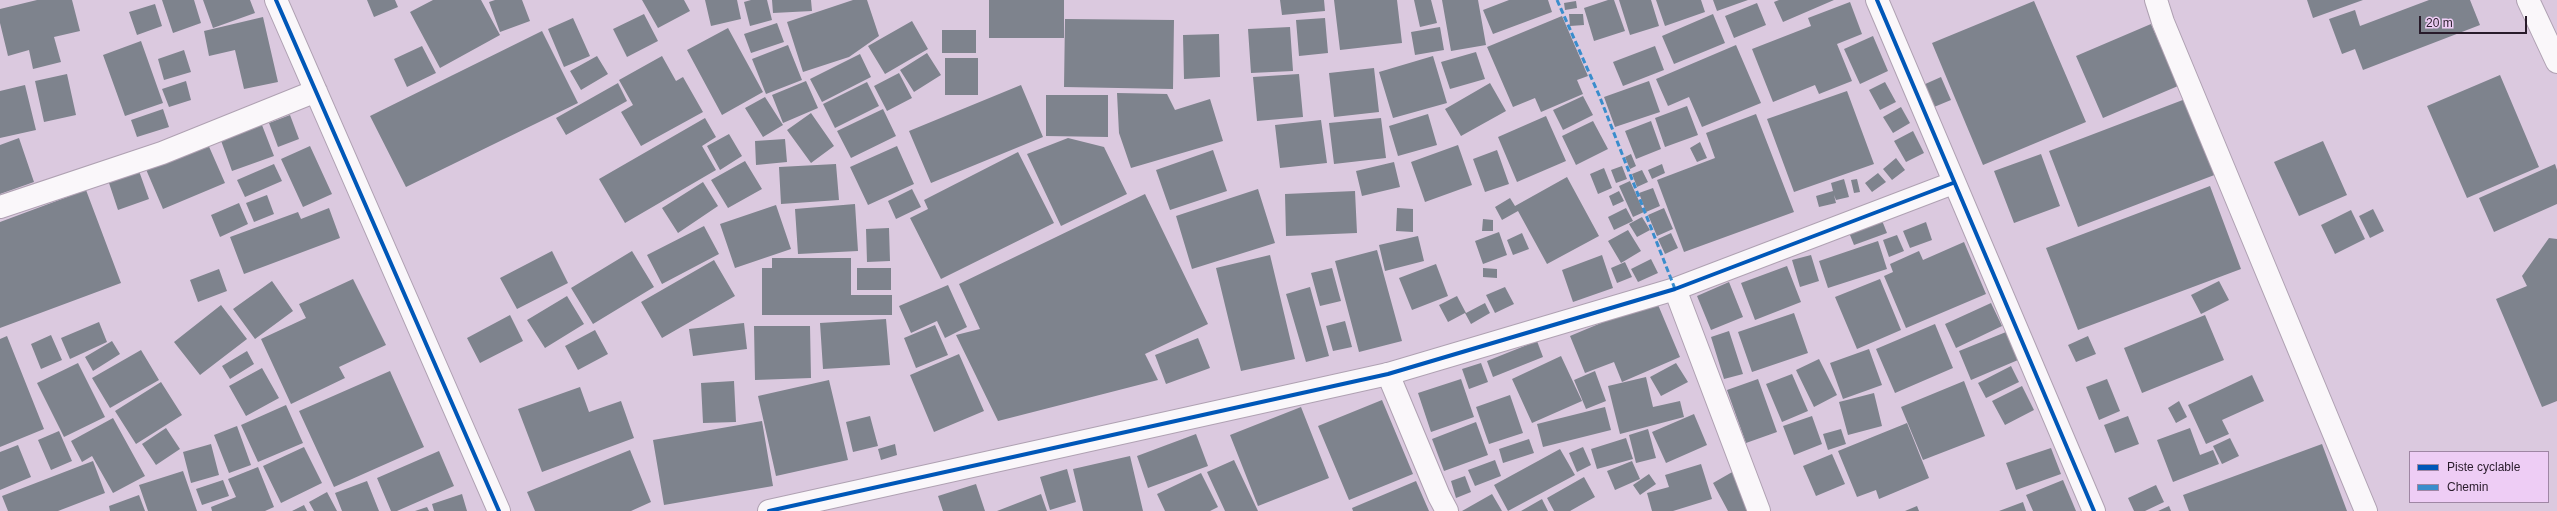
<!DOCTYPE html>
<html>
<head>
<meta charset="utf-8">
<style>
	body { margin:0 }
	#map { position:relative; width:2557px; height:511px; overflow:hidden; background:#dbc9df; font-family:Arial,sans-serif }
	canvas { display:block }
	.legend { position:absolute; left:2409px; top:451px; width:140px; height:52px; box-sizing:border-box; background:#eecdf5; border:1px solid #9f86a4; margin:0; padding:5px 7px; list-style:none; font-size:12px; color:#281b2a }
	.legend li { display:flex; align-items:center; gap:8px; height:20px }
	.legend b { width:20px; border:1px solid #9f86a4 }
	.scale { position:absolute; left:2419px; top:16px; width:108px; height:18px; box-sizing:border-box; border:2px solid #281b2a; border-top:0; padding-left:5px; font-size:12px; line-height:14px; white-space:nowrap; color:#281b2a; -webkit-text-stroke:3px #eecdf5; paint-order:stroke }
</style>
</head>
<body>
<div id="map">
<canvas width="2557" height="511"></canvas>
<ul class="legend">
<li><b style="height:5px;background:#0057b8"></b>Piste cyclable</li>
<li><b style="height:5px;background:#3a8dcc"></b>Chemin</li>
</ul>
<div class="scale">20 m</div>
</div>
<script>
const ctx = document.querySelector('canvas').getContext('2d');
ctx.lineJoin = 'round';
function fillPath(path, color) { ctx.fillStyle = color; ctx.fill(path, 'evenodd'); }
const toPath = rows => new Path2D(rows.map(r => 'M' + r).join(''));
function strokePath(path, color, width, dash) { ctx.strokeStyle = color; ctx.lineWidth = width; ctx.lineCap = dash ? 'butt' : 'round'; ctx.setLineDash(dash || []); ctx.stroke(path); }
fillPath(toPath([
	[37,0,72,0,80,31,54,37,61,62,33,69,29,50,8,56,0,23,0,9],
	[162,0,194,0,201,23,173,33],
	[203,0,250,0,255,13,213,28],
	[367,0,395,0,398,7,374,17],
	[433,0,481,0,500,35,440,68,410,12],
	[495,0,522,0,530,21,500,32,489,2],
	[642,0,684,0,690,11,658,28],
	[705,0,737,0,741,19,711,26],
	[751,0,767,0,772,20,750,26,744,2],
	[772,0,811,0,812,11,773,13],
	[853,0,867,0,879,36,849,57,803,72,787,22],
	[989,0,1064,0,1064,38,989,38],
	[1280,0,1324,0,1325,11,1282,15],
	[1334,0,1397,0,1402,43,1340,50],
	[1414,0,1431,0,1437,23,1420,27],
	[1442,0,1478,0,1486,45,1451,51],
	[1509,0,1548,0,1552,12,1493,34,1483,10],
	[1608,0,1614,0,1625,31,1594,41,1584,8],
	[1619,0,1651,0,1659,26,1630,35],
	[1656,0,1701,0,1705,12,1665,26],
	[1713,0,1748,0,1717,11],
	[1779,0,1834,0,1783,22,1774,2],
	[2307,0,2363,0,2313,18],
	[2429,0,2470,0,2480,25,2363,70,2355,49,2342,54,2329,19,2355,10,2360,26],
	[1576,1,1577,8,1565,10,1564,3],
	[2034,1,2086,122,1983,165,1932,43],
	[1850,2,1862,34,1837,44,1852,81,1819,94,1815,85,1773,102,1752,49,1811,26,1808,18],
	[1757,3,1766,25,1734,38,1725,16],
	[155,4,162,26,137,35,129,12],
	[644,14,658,41,627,57,613,29],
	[1569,14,1583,14,1584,25,1570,26],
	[1713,14,1725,43,1674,64,1662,36],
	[1562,16,1588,76,1577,80,1583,94,1541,112,1535,98,1513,107,1487,47],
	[263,17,278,82,244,89,235,50,209,56,204,31],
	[573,18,590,56,564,67,548,29],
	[1325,18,1328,53,1299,56,1296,20],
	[1065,19,1174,20,1173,89,1064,87],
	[912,21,928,49,885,74,868,46],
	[777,23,784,42,751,53,744,34],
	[2151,24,2178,86,2103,118,2076,56],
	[1290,27,1293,71,1251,73,1248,29],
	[1440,27,1444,50,1415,55,1411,32],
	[728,28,763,92,722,115,687,50],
	[942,30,976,30,976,53,942,53],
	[542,31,578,103,406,187,370,116],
	[1219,34,1220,77,1184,79,1183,35],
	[1873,36,1888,71,1860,84,1844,49],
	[141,41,163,103,125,116,103,55],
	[788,45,802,80,766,94,752,59],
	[1736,45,1761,103,1702,127,1689,97,1668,106,1656,79],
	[422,46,436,73,407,87,394,59],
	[1655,46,1664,70,1623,86,1613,62],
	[184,50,191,72,164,80,158,59],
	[1476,52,1485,79,1450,89,1441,62],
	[927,53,941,75,914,92,900,70],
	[860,54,871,77,822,102,810,79],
	[597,56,608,74,581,90,570,71],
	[662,56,676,81,683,77,703,112,641,146,621,112,633,105,619,80],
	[1433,56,1447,103,1393,118,1379,72],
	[945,58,978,58,978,95,945,95],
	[1374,68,1379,112,1334,117,1329,73],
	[899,73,912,98,887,111,874,86],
	[67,74,76,115,44,122,35,81],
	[1299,74,1303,117,1257,121,1253,77],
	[2500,75,2539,167,2467,198,2427,106],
	[1941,77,1951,100,1934,107,1923,85],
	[186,81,191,100,169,107,162,89],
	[806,81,818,108,783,123,772,95],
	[1649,81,1660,112,1615,127,1604,97],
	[867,82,879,106,835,128,823,104],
	[1885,82,1896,102,1880,110,1869,90],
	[618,83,627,101,566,135,556,118],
	[1490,83,1506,111,1461,136,1445,109],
	[25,85,36,130,0,138,0,91],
	[1021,85,1043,137,931,183,909,131],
	[1847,91,1874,164,1794,192,1767,119],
	[1117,93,1167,94,1175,110,1210,99,1223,141,1131,168,1119,133],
	[1046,95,1108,95,1108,137,1046,136],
	[1583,96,1593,115,1563,130,1553,110],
	[765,97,783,125,763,137,745,108],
	[2188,98,2217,174,2078,227,2049,151],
	[1687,106,1698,135,1665,147,1655,118],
	[1901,107,1910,123,1893,133,1883,117],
	[163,109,169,127,137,137,131,120],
	[883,109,896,136,851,158,837,131],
	[811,113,834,146,811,163,787,130],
	[1428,114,1437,145,1398,156,1389,126],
	[1756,114,1794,212,1684,252,1657,180,1715,158,1706,133],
	[290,115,299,139,278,147,269,123],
	[1546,116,1566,161,1517,182,1498,137],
	[705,118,716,137,702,146,716,170,625,223,599,179],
	[1381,118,1386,158,1334,164,1329,123],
	[260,120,274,156,232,171,219,135],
	[1321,120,1327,163,1280,168,1275,125],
	[1593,121,1608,149,1576,165,1562,136],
	[1651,121,1661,149,1636,159,1625,131],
	[1913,131,1924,153,1906,162,1894,141],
	[729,134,742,156,720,170,707,146],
	[19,138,34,182,0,194,0,145],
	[1068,138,1104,147,1127,194,1061,226,1027,154],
	[785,139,787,162,756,165,755,141],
	[2323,141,2347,195,2299,216,2274,162],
	[207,142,225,183,163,209,145,167],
	[1700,142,1707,158,1697,162,1690,148],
	[1458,145,1472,185,1425,202,1411,162],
	[310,146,332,194,303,207,281,159],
	[897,146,914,184,868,205,850,167],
	[1213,150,1227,191,1170,210,1156,170],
	[1497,150,1509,184,1485,192,1473,159],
	[1018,152,1054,223,941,279,910,218,928,209,924,200],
	[1631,154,1636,166,1630,169,1625,157],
	[2041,154,2060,206,2014,223,1994,171],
	[1896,158,1905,170,1892,180,1883,169],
	[745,161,762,189,728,208,711,180],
	[1394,162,1400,187,1362,196,1356,171],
	[274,164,282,181,245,197,237,180],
	[836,164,839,200,781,204,779,167],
	[1662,164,1665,173,1652,179,1648,170],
	[2555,164,2557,170,2557,204,2494,232,2479,198],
	[1622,166,1627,179,1616,183,1611,170],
	[1604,168,1612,188,1598,194,1590,174],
	[1642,170,1648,182,1637,187,1632,174],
	[139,171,149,199,118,210,109,183],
	[1878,173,1886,182,1872,192,1865,183],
	[1567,177,1599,236,1547,264,1518,211,1502,220,1495,207,1510,198,1515,206],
	[1844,179,1849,197,1836,200,1834,195,1836,203,1819,207,1816,196,1833,191,1831,183],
	[1857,179,1860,192,1854,193,1851,180],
	[1630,181,1644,212,1633,217,1619,186],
	[703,182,718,206,678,233,662,208],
	[2210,186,2241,269,2078,330,2046,248],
	[1653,188,1660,206,1646,212,1639,193],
	[912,189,921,207,896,219,888,201],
	[1258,189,1275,243,1192,269,1176,216],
	[86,190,121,283,0,328,0,222],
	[1355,191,1357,233,1286,236,1285,194],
	[1619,191,1624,201,1613,206,1609,196],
	[1145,194,1208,324,1145,354,1158,380,998,421,956,335,980,329,959,284],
	[267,195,274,214,254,222,246,203],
	[239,203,248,224,220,237,211,215],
	[855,204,858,251,798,254,795,209],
	[776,205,791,249,735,268,720,224],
	[329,208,340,238,244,274,230,237,298,212,301,219],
	[1397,208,1413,209,1413,232,1396,231],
	[1626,208,1633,221,1614,230,1608,217],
	[1664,208,1673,229,1657,236,1648,215],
	[2373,209,2384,231,2370,238,2359,216],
	[2351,210,2365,239,2335,254,2321,225],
	[1642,217,1650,230,1637,237,1629,224],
	[1881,218,1887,233,1854,245,1848,230],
	[1483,219,1493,220,1493,231,1482,231],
	[1926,222,1932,240,1910,248,1903,231],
	[704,226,719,254,662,284,647,255],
	[889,228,890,261,867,262,866,229],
	[1628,230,1641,251,1621,263,1608,241],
	[1499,232,1507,255,1483,264,1475,241],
	[1522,233,1529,249,1513,255,1507,240],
	[1671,233,1678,248,1665,254,1658,239],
	[1897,235,1904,251,1889,257,1883,240],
	[1418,236,1424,261,1385,271,1379,245],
	[2549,238,2557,239,2557,401,2542,407,2496,299,2527,286,2522,276],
	[1878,241,1887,269,1828,288,1819,261],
	[1964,242,1986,294,1906,328,1884,276,1893,272,1890,264,1919,251,1923,260],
	[1377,250,1402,341,1359,352,1335,261],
	[552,251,568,283,517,309,500,278],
	[632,251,654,287,593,324,571,288],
	[1270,255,1295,359,1241,371,1216,268],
	[1602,255,1613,288,1573,302,1562,270],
	[1811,255,1819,281,1800,287,1792,260],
	[772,258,851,258,851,295,892,295,892,315,762,315,762,268,772,268],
	[1651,259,1658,273,1638,282,1631,269],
	[714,260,735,296,662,338,641,302],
	[1625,262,1632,277,1617,283,1611,268],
	[1436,264,1448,296,1412,310,1399,278],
	[1787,266,1801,302,1755,320,1741,283],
	[857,268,891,268,891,290,857,290],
	[1332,268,1341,301,1320,306,1311,273],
	[1483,268,1497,269,1497,278,1483,277],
	[219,269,227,291,198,302,190,280],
	[353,279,386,345,339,367,345,378,291,404,261,339,306,318,299,304],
	[1880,279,1901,330,1857,349,1835,297],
	[272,281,293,311,255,339,233,309],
	[2219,281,2229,300,2201,314,2191,295],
	[1729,282,1743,317,1711,330,1697,296],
	[948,285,967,327,945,338,937,321,911,333,899,306],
	[1310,287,1329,356,1306,362,1286,294],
	[1505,287,1514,304,1495,313,1486,295],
	[567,296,584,324,545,348,527,320],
	[1457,296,1466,313,1485,303,1490,313,1471,324,1465,313,1448,322,1439,305],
	[1656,300,1680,357,1622,382,1614,362,1585,373,1570,336],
	[1991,303,2002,326,1956,348,1945,324],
	[221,305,247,339,200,375,174,342],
	[1794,313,1808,353,1752,372,1738,332],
	[510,315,523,341,480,363,467,338],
	[2205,315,2224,360,2142,393,2124,348],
	[886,319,890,365,823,369,820,323],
	[1345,321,1352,347,1333,351,1326,326],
	[99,322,107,342,70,359,61,338],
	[744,323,747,349,693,356,689,329],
	[1935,324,1953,368,1895,393,1876,349],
	[935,325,948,355,916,368,904,338],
	[754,326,810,326,811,378,755,380],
	[595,330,608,354,578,370,565,346],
	[1729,331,1743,374,1724,379,1711,337],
	[2006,332,2018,360,1971,380,1959,351],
	[51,335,62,360,41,369,31,344],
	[7,336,44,429,0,447,0,339],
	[2088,336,2096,354,2076,362,2068,345],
	[1198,338,1210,368,1166,384,1155,355],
	[112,341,120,354,93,371,85,357],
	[1537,341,1543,357,1493,377,1487,361],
	[1869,349,1882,385,1843,399,1830,363],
	[141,350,159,380,110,408,92,378],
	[247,351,254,364,230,379,222,366],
	[959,354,984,411,934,432,910,375],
	[1561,356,1582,401,1532,423,1512,379],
	[1819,359,1837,395,1814,407,1796,370],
	[78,363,105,417,64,437,37,383],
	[1481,363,1488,382,1469,389,1462,369],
	[1676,363,1688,382,1661,396,1650,377],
	[2011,366,2019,382,1986,398,1978,383],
	[262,368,279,398,246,416,229,386],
	[390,371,424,447,334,487,299,411],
	[1595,371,1606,401,1586,409,1574,380],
	[1792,374,1808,411,1782,422,1766,384],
	[2252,375,2264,401,2222,420,2229,434,2206,444,2188,405],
	[1646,377,1653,407,1680,401,1684,417,1620,434,1608,386],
	[1461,379,1474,417,1431,432,1418,393],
	[1758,379,1777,432,1746,443,1727,390],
	[2107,379,2120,411,2099,420,2086,387],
	[829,380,848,460,776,476,758,396],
	[734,381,736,422,703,423,701,383],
	[1964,381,1985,436,1923,460,1901,407],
	[161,382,182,415,136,444,115,411],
	[2022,386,2034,410,2005,425,1992,401],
	[580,387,589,412,621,401,634,438,542,472,518,409],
	[1874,393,1882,426,1848,435,1839,402],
	[1510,395,1523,433,1489,444,1476,407],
	[1382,400,1413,474,1349,500,1318,426],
	[2179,401,2187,417,2176,423,2168,408],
	[286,405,303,443,258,462,241,425],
	[1301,407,1329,478,1258,506,1230,435],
	[1605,407,1611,430,1543,447,1537,424],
	[1694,414,1707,445,1666,463,1652,432],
	[870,416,878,446,853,452,846,422],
	[1812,416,1822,444,1794,455,1783,426],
	[2128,416,2139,444,2115,453,2104,425],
	[113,418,145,476,113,493,92,456,82,462,71,441],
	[762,421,773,486,664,505,653,440],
	[1476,422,1488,455,1444,471,1432,439],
	[1907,423,1929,478,1879,499,1876,490,1857,497,1838,451],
	[237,426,251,465,229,473,214,435],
	[166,428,180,449,156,465,142,444],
	[2190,428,2200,455,2213,450,2219,464,2173,482,2157,440],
	[1648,429,1656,458,1636,463,1629,435],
	[1841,429,1846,444,1828,450,1823,434],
	[59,431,72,461,51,470,38,440],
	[1196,434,1208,466,1148,488,1137,456],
	[1626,438,1633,459,1597,469,1591,449],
	[2230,438,2239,456,2222,464,2213,446],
	[1529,439,1534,453,1503,463,1499,449],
	[211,444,219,475,191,483,183,452],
	[895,444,897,455,881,460,878,449],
	[2322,444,2347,511,2189,511,2183,495],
	[18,445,31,477,0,490,0,452],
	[304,447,322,483,281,503,263,466],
	[1583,447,1591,465,1577,472,1569,453],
	[2051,448,2061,474,2016,490,2006,463],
	[1560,449,1575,475,1508,511,1494,485],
	[630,450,651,502,631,511,535,511,527,492],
	[439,451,454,486,397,511,391,511,377,478],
	[1832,454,1845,484,1816,496,1803,466],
	[1130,456,1143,511,1083,511,1073,469],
	[1234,460,1258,511,1225,511,1207,472],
	[1495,460,1501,476,1475,486,1468,470],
	[93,461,105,493,58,511,8,511,2,496],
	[1632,461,1640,479,1615,490,1607,471],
	[1701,464,1712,499,1673,511,1652,511,1647,493,1669,487,1665,475],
	[258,467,274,507,265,511,212,511,211,507,236,497,228,479],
	[1067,469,1076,502,1050,510,1040,477],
	[183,471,197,511,148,511,139,485],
	[1734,471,1756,511,1728,511,1713,483],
	[1201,473,1218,507,1210,511,1165,511,1157,494],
	[1649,474,1656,484,1640,495,1633,485],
	[1465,476,1471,492,1456,498,1451,481],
	[1584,477,1595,497,1570,511,1554,511,1547,498],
	[223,480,229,496,202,505,196,489],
	[2063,480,2076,511,2033,511,2026,495],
	[367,481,379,511,342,511,335,493],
	[1416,481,1429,511,1353,511,1352,508],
	[976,484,985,511,943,511,938,496],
	[2156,485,2164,502,2145,511,2134,511,2128,498],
	[327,492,337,511,314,511,309,502],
	[462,494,467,511,434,511,432,504],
	[1041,494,1047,511,997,511],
	[1492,494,1502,511,1462,511],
	[139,495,145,511,110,511,109,506],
	[1542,499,1548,511,1521,511],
	[2023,502,2026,511,1999,511],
	[304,505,307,511,292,511],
	[1917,506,1919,511,1905,511],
	[2169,506,2171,511,2158,511],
	[427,507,429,511,415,511]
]), '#7e838d');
const minor = toPath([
	[276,0,499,511],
	[2156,0,2163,22,2366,511],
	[2528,0,2557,62],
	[0,207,162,153,316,91],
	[1675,289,1759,511],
	[1388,374,1439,496,1447,511]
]);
const tertiary = toPath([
	[1877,0,2094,511],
	[769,511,1388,374,1675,289,1953,183]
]);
strokePath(minor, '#afa1b2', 24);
strokePath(tertiary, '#afa1b2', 24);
strokePath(minor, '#faf7fa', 22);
strokePath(tertiary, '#faf7fa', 22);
strokePath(toPath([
	[1557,0,1599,95,1675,289]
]), '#3a8dcc', 3, [6, 3]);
strokePath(toPath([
	[276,0,499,511],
	[1877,0,2094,511],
	[769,511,1388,374,1675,289,1953,183]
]), '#0057b8', 4);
</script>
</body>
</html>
